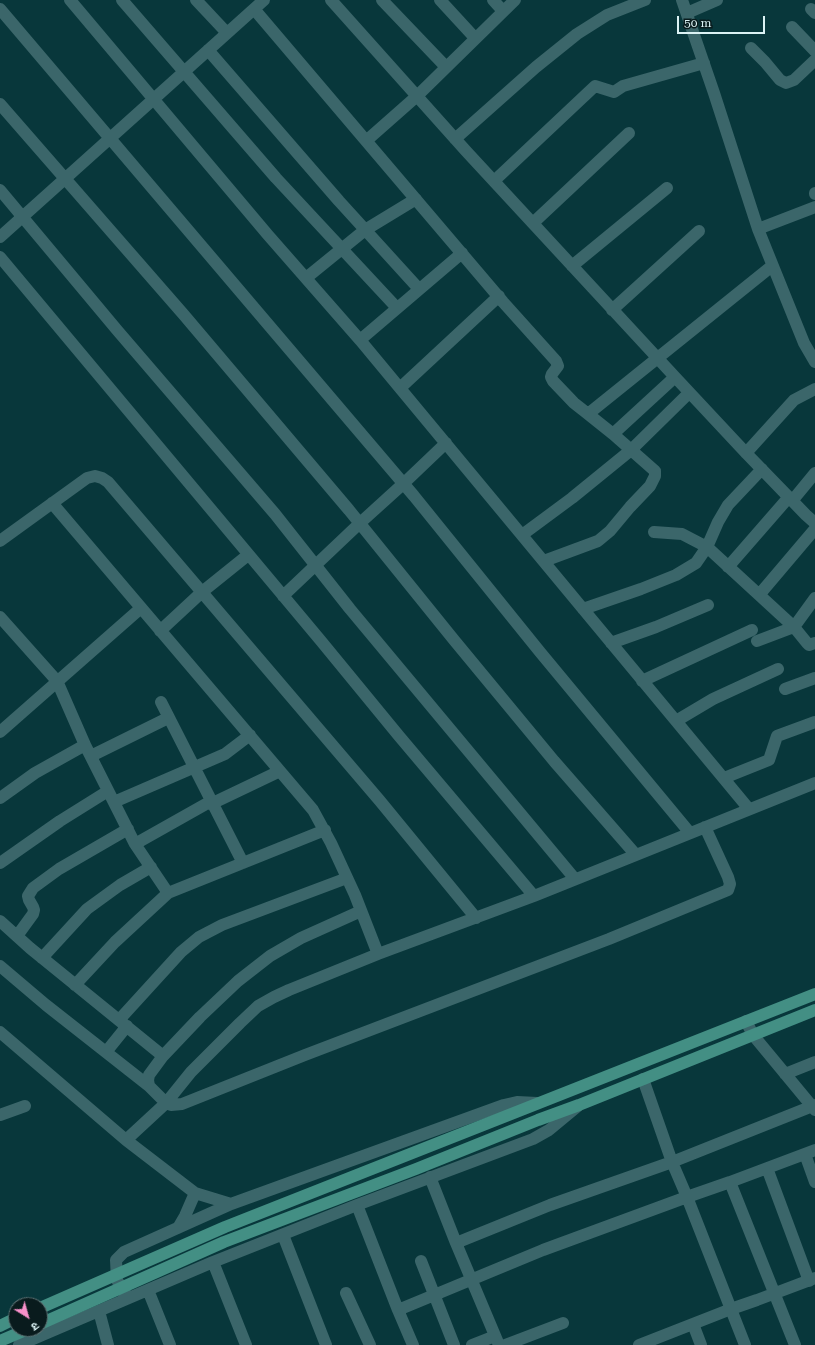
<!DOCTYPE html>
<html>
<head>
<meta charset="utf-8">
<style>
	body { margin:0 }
	#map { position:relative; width:815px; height:1345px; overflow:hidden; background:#08373b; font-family:"Roboto Serif","Noto Sans Devanagari",serif }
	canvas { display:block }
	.north { position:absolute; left:8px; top:1297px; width:40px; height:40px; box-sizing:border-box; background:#091b1d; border:1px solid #5d7173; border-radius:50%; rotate:143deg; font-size:11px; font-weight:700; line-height:16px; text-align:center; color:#dbf2f4 }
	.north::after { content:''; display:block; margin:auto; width:14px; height:18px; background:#f890ca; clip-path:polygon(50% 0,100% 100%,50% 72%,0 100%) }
	.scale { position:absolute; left:677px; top:16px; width:88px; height:18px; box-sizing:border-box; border:2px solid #dbf2f4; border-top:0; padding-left:5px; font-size:12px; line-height:14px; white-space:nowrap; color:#dbf2f4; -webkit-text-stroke:3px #091b1d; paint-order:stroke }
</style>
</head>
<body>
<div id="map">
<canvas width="815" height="1345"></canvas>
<div class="north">उ</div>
<div class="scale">50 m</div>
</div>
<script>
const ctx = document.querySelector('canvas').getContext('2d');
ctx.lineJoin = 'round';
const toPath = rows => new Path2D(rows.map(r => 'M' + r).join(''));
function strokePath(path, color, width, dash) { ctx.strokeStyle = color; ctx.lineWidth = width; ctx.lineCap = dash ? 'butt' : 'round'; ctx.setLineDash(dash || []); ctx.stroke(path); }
strokePath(toPath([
	[70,0,268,235,360,340,749,809],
	[122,0,276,178,397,308],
	[196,0,227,33],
	[331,0,466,151,675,377,746,453,806,515,815,523],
	[382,0,446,67],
	[440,0,475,38],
	[493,0,503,11],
	[682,0,714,93,758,229,804,343,815,362],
	[0,9,414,496,540,652,690,833],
	[254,9,503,302,556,361,558,366,552,374,551,377,553,381,574,403,588,414,772,266],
	[811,9,815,13],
	[687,13,717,0],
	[792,27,815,51],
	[751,48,765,62,780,80,786,83,794,80,815,60],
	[208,50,339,201,419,289],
	[0,104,184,315,349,510,454,640,554,761,636,855],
	[455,139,536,67,577,34,607,15,645,0],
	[366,141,417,96,515,0],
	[494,181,595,86,614,92,623,86,704,63],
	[0,190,117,330,275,514,350,609,575,879],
	[815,194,815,193],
	[533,223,629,133],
	[758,229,815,207],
	[0,237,264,0],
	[0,257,321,641,399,736,534,896],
	[572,266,667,188],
	[306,278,365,230,416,199],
	[612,310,699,231],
	[360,340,462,253],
	[400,388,499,296],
	[613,434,675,377],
	[746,453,794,400,815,389],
	[792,501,815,473],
	[52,503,313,810,331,843,355,895,378,954],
	[654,532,682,534,707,547,794,627,807,643,809,645,815,643],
	[522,535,572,498,631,450,689,393],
	[0,541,87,478,95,476,102,478,108,482,380,801,476,918],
	[544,561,598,541,610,531,630,507,650,486,655,476,655,471,613,434,588,414],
	[728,567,789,497],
	[759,595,815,529],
	[283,596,360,523,403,484,446,443],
	[583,609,641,589,676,575,696,563,707,547,718,522,728,505,762,469],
	[0,617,57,681,85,745,35,773,0,798],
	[160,631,202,592,248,555],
	[757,641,794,627,815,598],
	[611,643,656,627,708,605],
	[642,681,752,630],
	[785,689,815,678],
	[161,702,243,863],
	[676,721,713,699,778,669],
	[0,732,141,608],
	[91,756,168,718],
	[724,778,769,760,777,736,815,722],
	[114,802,225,754,250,735],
	[135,844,206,804,213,803,280,771],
	[0,863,60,821,108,791],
	[168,893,325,830],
	[0,921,30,948,163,1056,149,1075,148,1080,149,1086,166,1103,171,1105,182,1104,305,1055,609,939,728,890,730,884,728,877,705,827],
	[17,936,33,914,34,910,33,907,29,900,28,896,33,888,59,869,128,829],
	[42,958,87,909,120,885,151,867],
	[0,966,46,1005,149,1086],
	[75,985,115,942,168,893,135,844,85,745],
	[119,1020,181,952,199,937,222,925,347,878],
	[746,1021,753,1035,815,1110],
	[0,1032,126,1140,195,1193,231,1204],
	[106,1052,127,1026],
	[163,1056,200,1017,238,981,270,956,301,938,361,911],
	[785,1074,815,1062],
	[643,1079,672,1162,687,1197,745,1345],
	[0,1115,25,1106],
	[126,1140,166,1103,191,1072,240,1023,258,1006,274,997,289,990,378,954,534,896,815,783],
	[805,1154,815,1182],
	[767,1168,809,1281],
	[430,1177,456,1243,499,1345],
	[730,1182,795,1345],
	[357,1205,398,1310,413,1345],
	[178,1228,185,1216,195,1193],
	[283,1235,326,1345],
	[456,1243,550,1205,672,1162,815,1105],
	[421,1261,454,1345],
	[213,1262,246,1345],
	[148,1290,170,1345],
	[346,1293,370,1345],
	[127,1295,125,1295,117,1280,116,1260,124,1252,231,1204,504,1105,517,1102,537,1103],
	[398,1310,543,1250,687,1197,730,1182,815,1150],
	[99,1311,108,1345],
	[693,1324,701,1345],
	[19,1345,213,1262,357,1205,533,1139,549,1130,578,1106],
	[472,1345,495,1336],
	[505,1345,563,1323],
	[639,1345,731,1309,757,1300,815,1278]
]), '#3b666a', 12);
strokePath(toPath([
	[40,1308,225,1227,815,994],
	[40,1324,224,1242,416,1169,538,1120,579,1105,815,1010],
	[0,1326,16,1318],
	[0,1341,28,1329]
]), '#438f84', 12);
</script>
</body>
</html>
